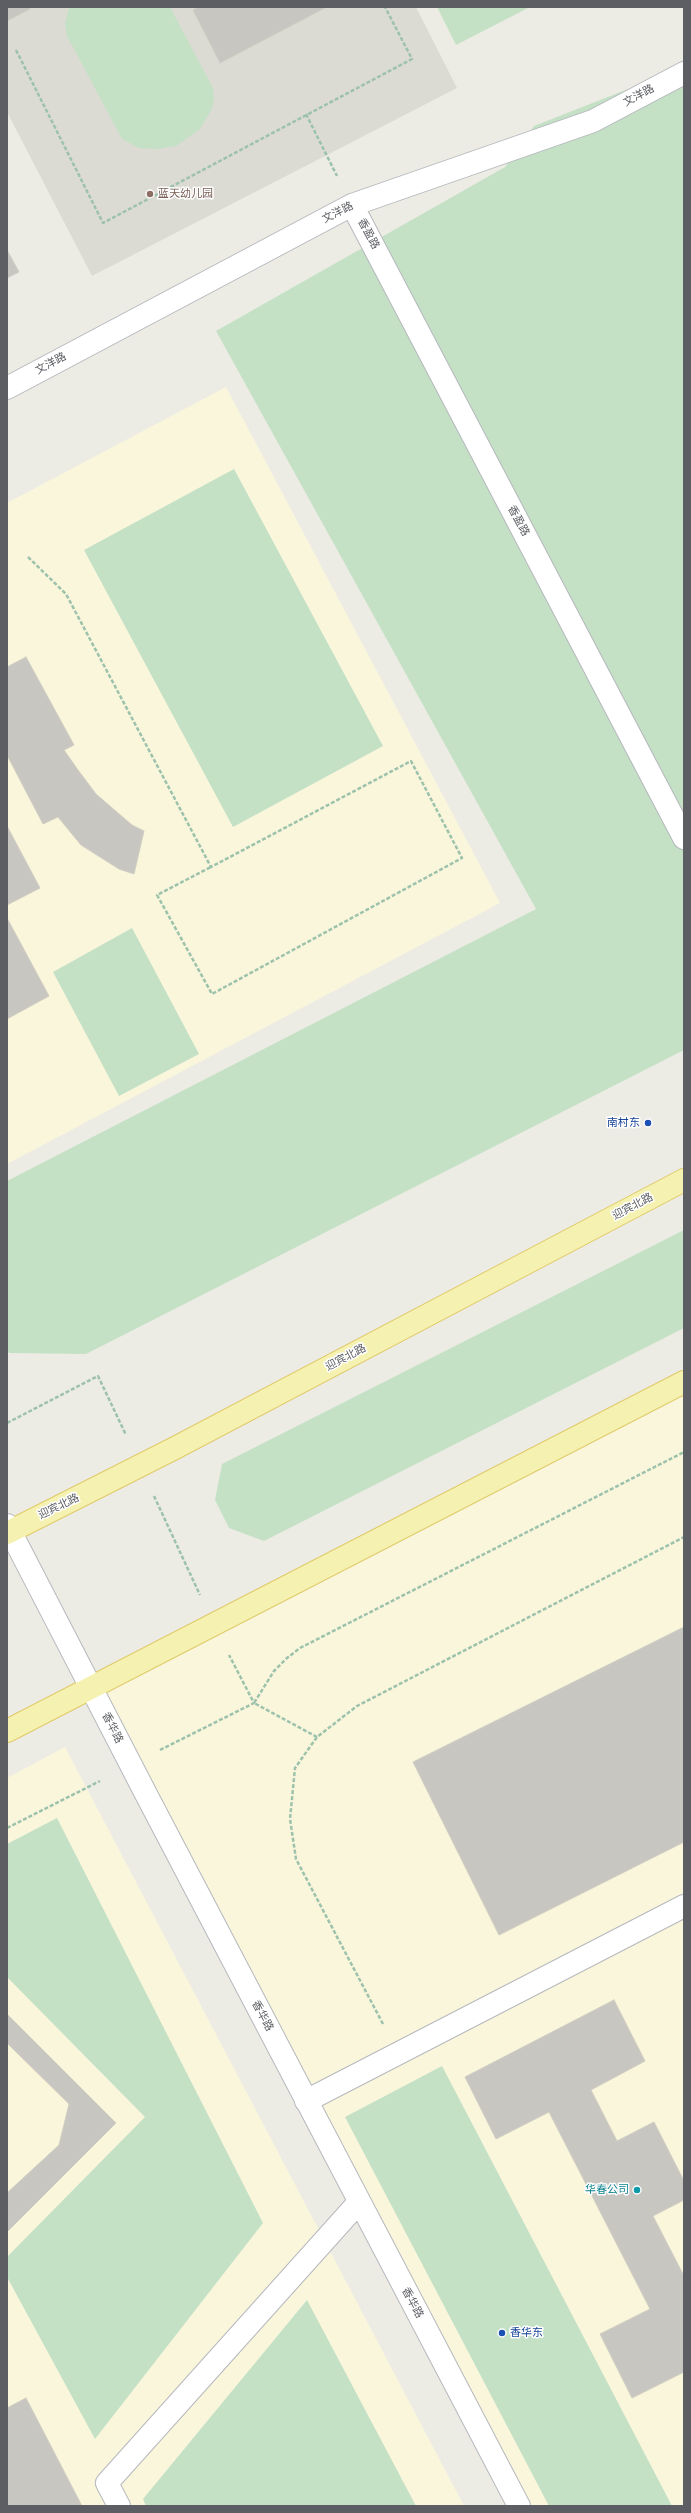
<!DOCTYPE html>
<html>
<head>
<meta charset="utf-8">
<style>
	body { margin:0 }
	#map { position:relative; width:691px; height:2513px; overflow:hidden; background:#edece4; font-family:Roboto,sans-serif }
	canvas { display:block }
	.frame { position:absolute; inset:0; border:8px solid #5c5e63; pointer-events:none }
</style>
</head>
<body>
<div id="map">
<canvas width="691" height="2513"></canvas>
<div class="frame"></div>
</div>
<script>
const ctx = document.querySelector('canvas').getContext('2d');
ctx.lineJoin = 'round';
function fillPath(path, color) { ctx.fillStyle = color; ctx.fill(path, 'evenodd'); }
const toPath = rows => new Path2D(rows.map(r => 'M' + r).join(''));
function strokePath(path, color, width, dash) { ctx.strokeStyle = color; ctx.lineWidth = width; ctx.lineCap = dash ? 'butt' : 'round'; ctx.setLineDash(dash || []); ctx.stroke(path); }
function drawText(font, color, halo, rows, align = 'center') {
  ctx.font = font + ' Roboto,"Noto Sans SC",sans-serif'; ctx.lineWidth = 3; ctx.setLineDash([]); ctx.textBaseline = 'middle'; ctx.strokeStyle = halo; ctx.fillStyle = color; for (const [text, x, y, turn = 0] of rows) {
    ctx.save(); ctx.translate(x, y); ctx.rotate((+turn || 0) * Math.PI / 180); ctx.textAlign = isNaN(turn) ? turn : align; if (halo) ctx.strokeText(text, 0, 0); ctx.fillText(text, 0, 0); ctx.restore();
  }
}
fillPath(toPath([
	[226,387,500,903,7,1164,7,503],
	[684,1382,684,1905,307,2100,92,1687],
	[65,1747,464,2506,7,2506,7,1778],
	[684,1906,684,2506,519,2506,307,2101]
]), '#faf6dc');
fillPath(toPath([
	[7,7,416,7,457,88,92,276,7,112]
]), '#dcdbd3');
fillPath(toPath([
	[69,7,170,7,213,88,214,99,212,109,200,129,176,146,157,149,139,148,122,139,67,36,65,24],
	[437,7,530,7,456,45],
	[684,67,684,1050,86,1354,9,1353,7,1350,7,1181,536,909,216,331,505,167,534,126],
	[234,469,383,746,233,827,84,550],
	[132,928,199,1054,119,1096,53,972],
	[684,1230,684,1328,264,1541,229,1528,215,1500,222,1464],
	[57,1818,263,2223,95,2439,7,2277,7,2257,145,2117,7,1977,7,1844],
	[442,2066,672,2506,549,2506,345,2117],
	[307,2300,416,2506,146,2506,143,2499]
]), '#c4e1c6');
const building = toPath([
	[7,7,29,7,30,9,7,21,7,7],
	[199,7,327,7,220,63,193,10,199,7],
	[7,250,19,272,7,278,7,250],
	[26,657,74,745,64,750,78,770,96,794,132,825,144,831,134,874,119,869,81,845,58,817,43,824,7,755,7,667,26,657],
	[7,826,40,888,7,905,7,826],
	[7,918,49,996,7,1019,7,918],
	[684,1627,684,1842,499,1935,413,1762,684,1627],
	[614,2000,645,2061,591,2090,617,2141,654,2122,684,2181,684,2200,653,2216,684,2276,684,2372,632,2398,600,2334,650,2309,549,2112,496,2139,465,2077,614,2000],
	[7,2014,116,2123,7,2232,7,2014],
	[7,2043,69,2104,59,2145,7,2193,7,2043],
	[26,2398,82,2506,7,2506,7,2408,26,2398]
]);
fillPath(building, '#c8c6c1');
strokePath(building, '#d1cec3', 1);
const minor = toPath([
	[352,205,684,838],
	[7,388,352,205,593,121,684,73],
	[7,1525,147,1796,519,2506],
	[306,2101,684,1906],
	[119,2506,107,2483,359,2202]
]);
const major = toPath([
	[7,1533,175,1448,684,1180],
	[7,1731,684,1382]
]);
strokePath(minor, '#b6b8bd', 24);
strokePath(major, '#e0ca6a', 24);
strokePath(toPath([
	[16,50,103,223,412,59,385,7],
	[306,114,337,176],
	[28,557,66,594,211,867,411,761,462,858,212,994,157,895,211,867],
	[7,1423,98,1376,126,1435],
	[154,1496,200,1595],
	[317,1737,254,1703,274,1671,287,1658,300,1648,684,1452],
	[160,1750,254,1703,229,1655],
	[7,1828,100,1781],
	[383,2024,296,1859,290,1819,295,1768,317,1737,357,1706,684,1537]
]), '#9dc2ab', 2.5, [4, 2]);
strokePath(minor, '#fff', 22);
strokePath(major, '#f5f1b1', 22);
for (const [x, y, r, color] of [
	[150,194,4,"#8d6e63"],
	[648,1123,4,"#1a4fb4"],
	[637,2190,4,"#0f9aa8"],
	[502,2333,4,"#1a4fb4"]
]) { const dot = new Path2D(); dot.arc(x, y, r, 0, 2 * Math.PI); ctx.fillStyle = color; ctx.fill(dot); strokePath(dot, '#fff', 1.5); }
drawText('11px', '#5c5e63', '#fff', [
	["文洋路",639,96,-28],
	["文洋路",338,213,-27],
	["香盈路",368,234,62],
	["文洋路",51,364,-28],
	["香盈路",518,521,62],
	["迎宾北路",633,1207,-28],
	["迎宾北路",346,1358,-28],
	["迎宾北路",59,1507,-26],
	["香华路",112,1728,63],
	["香华路",262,2016,62],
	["香华路",412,2303,62]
]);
drawText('11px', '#785e54', '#fff', [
	["蓝天幼儿园",158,194]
], 'left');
drawText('11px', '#164399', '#fff', [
	["南村东",640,1123],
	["香华东",510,2333,"left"]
], 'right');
drawText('11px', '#0d838f', '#fff', [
	["华春公司",629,2190]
], 'right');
</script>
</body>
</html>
